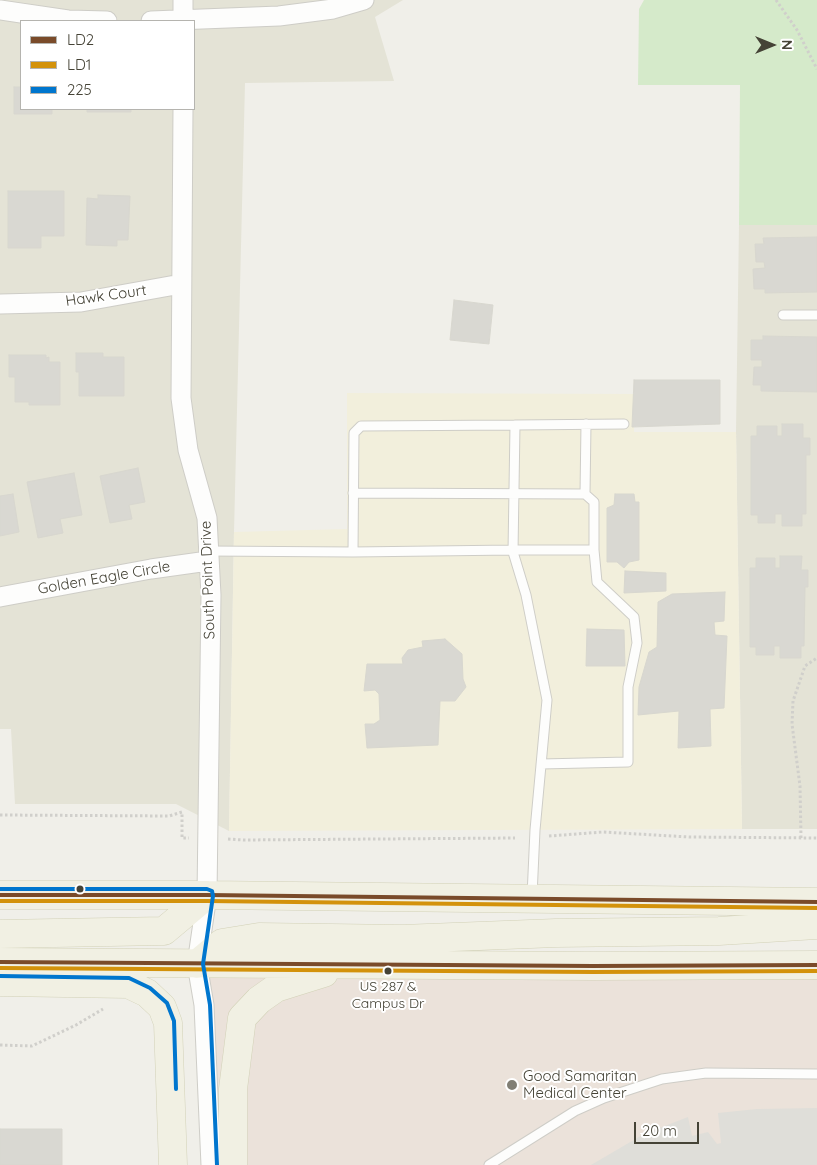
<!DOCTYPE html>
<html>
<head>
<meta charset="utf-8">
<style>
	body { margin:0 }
	#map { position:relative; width:817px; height:1165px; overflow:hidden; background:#f0efe9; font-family:Quicksand,sans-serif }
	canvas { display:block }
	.legend { position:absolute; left:20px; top:20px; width:175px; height:90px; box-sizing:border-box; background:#fff; border:1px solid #b5b4af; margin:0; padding:6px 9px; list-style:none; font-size:15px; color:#454336 }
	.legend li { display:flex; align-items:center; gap:10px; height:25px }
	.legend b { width:25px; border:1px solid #b5b4af }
	.north { position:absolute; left:747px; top:20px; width:50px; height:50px; -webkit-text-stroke:4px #fff; paint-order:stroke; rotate:90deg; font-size:14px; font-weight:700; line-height:20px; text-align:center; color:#454336 }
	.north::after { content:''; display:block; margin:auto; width:18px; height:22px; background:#454336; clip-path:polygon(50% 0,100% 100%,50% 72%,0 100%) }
	.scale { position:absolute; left:634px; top:1122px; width:65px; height:22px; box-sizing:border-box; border:2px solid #454336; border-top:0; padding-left:6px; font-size:15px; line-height:18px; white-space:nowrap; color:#454336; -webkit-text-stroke:4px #fff; paint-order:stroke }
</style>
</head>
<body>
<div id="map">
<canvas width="817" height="1165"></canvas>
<ul class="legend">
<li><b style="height:6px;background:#7a4b2a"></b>LD2</li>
<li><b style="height:6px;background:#d3920b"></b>LD1</li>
<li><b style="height:6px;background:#0076ce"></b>225</li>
</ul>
<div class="north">N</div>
<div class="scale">20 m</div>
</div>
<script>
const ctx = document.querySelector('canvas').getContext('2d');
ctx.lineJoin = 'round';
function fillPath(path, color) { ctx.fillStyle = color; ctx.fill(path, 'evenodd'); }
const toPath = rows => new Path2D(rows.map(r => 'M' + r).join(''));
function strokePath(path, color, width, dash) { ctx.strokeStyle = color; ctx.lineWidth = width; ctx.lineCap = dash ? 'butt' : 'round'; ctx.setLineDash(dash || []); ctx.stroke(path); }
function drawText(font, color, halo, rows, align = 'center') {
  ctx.font = font + ' Quicksand,sans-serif'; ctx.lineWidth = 4; ctx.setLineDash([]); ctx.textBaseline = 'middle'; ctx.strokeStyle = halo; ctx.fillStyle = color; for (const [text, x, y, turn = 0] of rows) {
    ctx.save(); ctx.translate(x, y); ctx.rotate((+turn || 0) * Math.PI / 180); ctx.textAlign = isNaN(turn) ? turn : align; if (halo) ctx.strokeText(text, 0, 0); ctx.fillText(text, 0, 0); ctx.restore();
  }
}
fillPath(toPath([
	[0,0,403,0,375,17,394,81,245,83,234,532,229,831,176,804,15,804,11,729,0,729],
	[21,21,194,21,194,109,21,109],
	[739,225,817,225,817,829,742,829,736,432]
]), '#e4e3d6');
fillPath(toPath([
	[347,393,634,394,634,432,736,432,742,829,229,831,234,532,347,529]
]), '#f2efdc');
fillPath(toPath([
	[197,964,817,965,817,1165,211,1165]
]), '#ebe2da');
fillPath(toPath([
	[644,0,817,0,817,225,739,225,740,85,638,85,639,9]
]), '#d5eaca');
fillPath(toPath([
	[817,1108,817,1165,591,1165,644,1134,688,1117,692,1136,708,1132,717,1144,721,1143,718,1113,757,1109]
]), '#dfded9');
const building = toPath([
	[14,87,21,87,21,109,52,109,52,114,14,114,14,87],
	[87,109,131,109,131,112,87,112,87,109],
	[8,191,64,191,64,236,41,236,41,248,8,248,8,191],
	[98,195,130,196,128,240,117,240,117,246,86,245,87,198,98,199,98,195],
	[817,237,817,292,765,293,765,289,754,289,753,269,765,268,764,262,756,262,755,244,764,244,763,238,817,237],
	[454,300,493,305,489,344,450,340,454,300],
	[763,336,817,337,817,392,761,391,761,385,753,385,754,367,762,367,762,360,751,360,751,340,763,340,763,336],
	[76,353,103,353,103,357,124,357,124,396,79,396,79,372,76,372,76,353],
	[9,355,46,355,46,358,49,357,49,362,60,362,60,405,29,405,29,402,15,402,15,377,9,377,9,355],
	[634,380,720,380,720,424,632,427,634,380],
	[782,424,803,424,803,438,810,438,810,455,806,455,806,514,802,514,802,526,782,526,782,514,775,514,775,523,758,523,758,515,751,515,751,436,757,436,757,426,777,426,777,436,782,436,782,424],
	[138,468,145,502,129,505,132,519,110,523,100,476,138,468],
	[74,473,82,515,60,519,63,533,38,538,27,482,74,473],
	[13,494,19,532,0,536,0,496,13,494],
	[615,494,634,494,635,502,639,502,639,560,629,562,624,568,617,562,607,562,607,508,614,505,615,494],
	[780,556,802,556,801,570,808,570,808,587,805,587,804,646,801,646,801,658,780,658,780,646,774,646,774,655,756,655,756,647,750,647,750,568,756,568,756,558,775,558,775,568,780,568,780,556],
	[625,571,666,573,666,591,624,593,625,571],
	[725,592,724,621,714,622,715,635,727,636,724,708,710,709,711,746,678,748,679,711,638,715,639,687,649,652,657,647,658,602,672,594,725,592],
	[587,629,624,630,625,666,586,666,587,629],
	[445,639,462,654,463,679,466,687,455,701,440,701,438,745,367,748,365,724,374,724,380,720,379,694,375,690,364,691,367,664,403,664,402,658,408,650,423,647,422,641,445,639],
	[0,1129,62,1129,62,1165,0,1165,0,1129]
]);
fillPath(building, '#d9d8d2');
strokePath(building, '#d8d7cf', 1);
const lane = toPath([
	[783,315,817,315],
	[353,493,585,494],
	[208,551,353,552,354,433,361,426,515,425],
	[353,552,513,550,594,550],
	[541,764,628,762,628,687,637,643,634,617,597,582,594,550,594,502,585,494,586,424],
	[532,896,535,830,547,700,526,595,513,552,515,425,624,424],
	[489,1165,575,1111,604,1098,662,1079,706,1073,817,1074]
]);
const street = toPath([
	[183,0,183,21],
	[0,10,68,20,107,21],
	[151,21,279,16,333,9,364,0],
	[183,109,181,398,188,450,207,518,211,595,207,895,197,964,204,1005,211,1165],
	[0,304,81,302,181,284],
	[0,597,151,569,208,561]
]);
const primary = toPath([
	[0,895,207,895,817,902],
	[0,934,164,931,207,895],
	[0,962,593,966,817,965],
	[197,964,222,943,259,937,402,939,556,933,719,931,817,925],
	[0,982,128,984,147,993,162,1007,168,1023,173,1165],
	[233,1165,233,1089,242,1018,259,1000,276,988,324,973]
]);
strokePath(lane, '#cecdc7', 11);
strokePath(street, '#cecdc7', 21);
strokePath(primary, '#d2d1b7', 29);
strokePath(toPath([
	[776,0,797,30,817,69],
	[0,815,169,816,182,812,182,838,189,838],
	[549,836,603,832,689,837,817,838],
	[801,838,800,786,792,724,793,701,805,666,817,658],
	[228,839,243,840,515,838],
	[0,1045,32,1046,76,1025,103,1009]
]), '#d0cfcb', 3, [2.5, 2.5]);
strokePath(lane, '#fdfdfc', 9);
strokePath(street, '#fdfdfc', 19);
strokePath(primary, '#f1f0e3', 28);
strokePath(toPath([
	[0,895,207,895,817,902],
	[0,962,593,966,817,965]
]), '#7a4b2a', 4);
strokePath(toPath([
	[0,901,207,901,817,908],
	[0,968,593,972,817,971]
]), '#d3920b', 4);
strokePath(toPath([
	[0,889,207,889,212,891,213,896,203,964,210,1005,217,1165],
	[0,976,129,978,150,988,167,1003,174,1021,176,1089]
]), '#0076ce', 4);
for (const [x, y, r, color] of [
	[80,889,4.5,"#454336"],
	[388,971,4.5,"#454336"],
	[512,1085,6,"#817f75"]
]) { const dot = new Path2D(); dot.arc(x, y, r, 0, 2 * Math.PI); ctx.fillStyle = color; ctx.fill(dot); strokePath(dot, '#fff', 2); }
drawText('14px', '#454336', '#fff', [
	["US 287 &",388,987],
	["Campus Dr",388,1004]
]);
drawText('15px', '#454336', '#fff', [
	["Hawk Court",106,296,-8],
	["Golden Eagle Circle",104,578,-10],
	["South Point Drive",208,580,-92]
]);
drawText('15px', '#454336', '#fff', [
	["Good Samaritan",523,1076],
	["Medical Center",523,1093]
], 'left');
</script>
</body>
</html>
